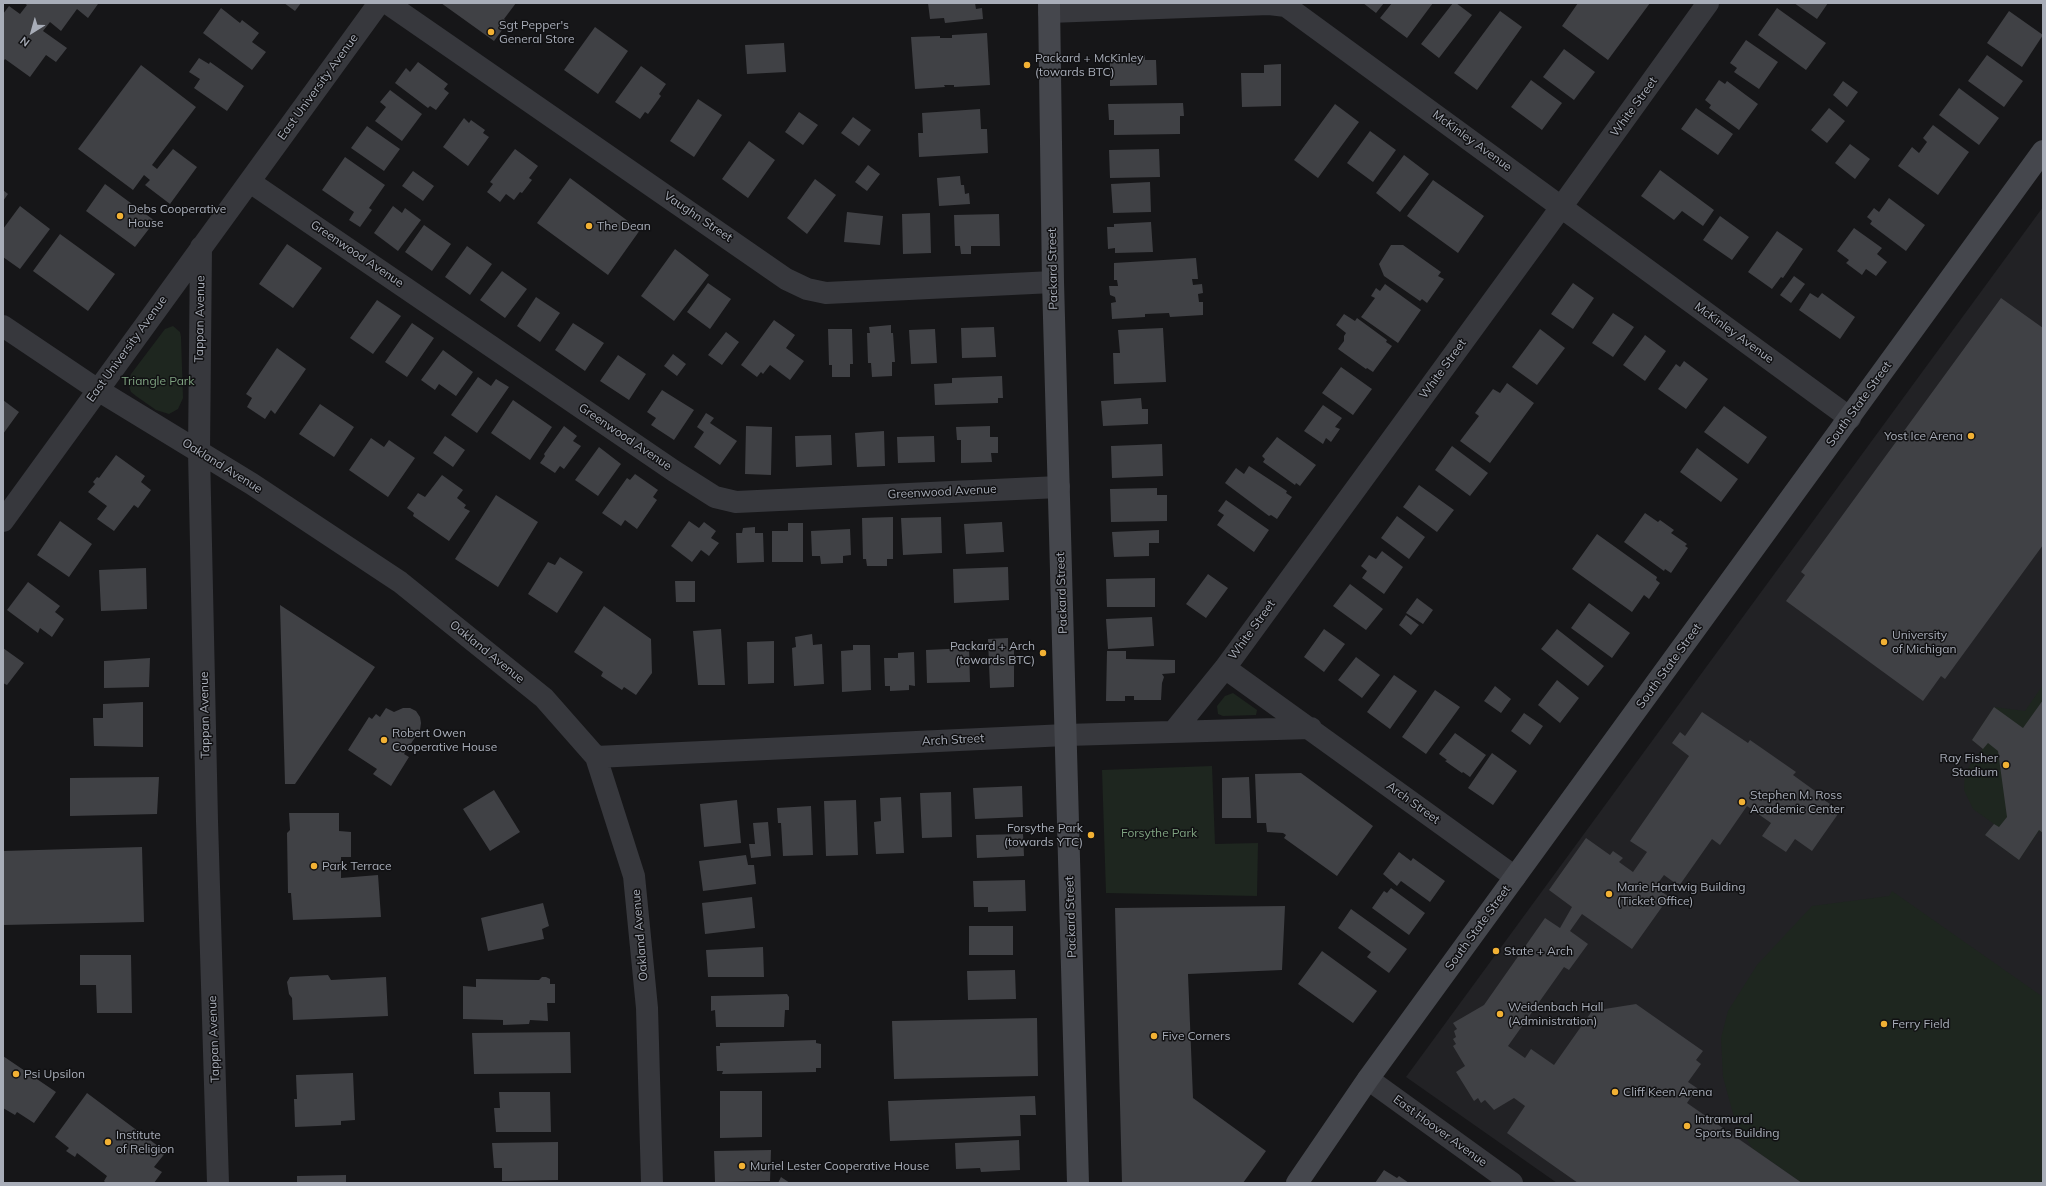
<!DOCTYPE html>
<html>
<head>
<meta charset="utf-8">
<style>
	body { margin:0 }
	#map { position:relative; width:2046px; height:1186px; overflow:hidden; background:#161618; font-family:Mulish,sans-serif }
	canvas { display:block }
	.frame { position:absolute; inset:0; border:4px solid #a8adb8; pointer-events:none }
	.north { position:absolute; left:12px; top:12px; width:40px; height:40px; -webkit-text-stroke:3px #111113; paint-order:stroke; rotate:217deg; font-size:11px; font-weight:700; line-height:16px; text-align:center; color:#a8adb8 }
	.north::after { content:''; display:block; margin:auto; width:14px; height:18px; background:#a8adb8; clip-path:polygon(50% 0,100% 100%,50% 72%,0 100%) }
</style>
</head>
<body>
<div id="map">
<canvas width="2046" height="1186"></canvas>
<div class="frame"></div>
<div class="north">N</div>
</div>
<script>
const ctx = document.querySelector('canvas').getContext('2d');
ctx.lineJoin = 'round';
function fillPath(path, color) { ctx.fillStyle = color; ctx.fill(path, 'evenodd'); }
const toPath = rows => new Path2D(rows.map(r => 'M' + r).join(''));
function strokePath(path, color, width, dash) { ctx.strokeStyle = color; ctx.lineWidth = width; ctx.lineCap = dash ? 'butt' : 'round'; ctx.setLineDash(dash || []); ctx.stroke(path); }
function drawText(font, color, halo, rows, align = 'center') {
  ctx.font = font + ' Mulish,sans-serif'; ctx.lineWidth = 3; ctx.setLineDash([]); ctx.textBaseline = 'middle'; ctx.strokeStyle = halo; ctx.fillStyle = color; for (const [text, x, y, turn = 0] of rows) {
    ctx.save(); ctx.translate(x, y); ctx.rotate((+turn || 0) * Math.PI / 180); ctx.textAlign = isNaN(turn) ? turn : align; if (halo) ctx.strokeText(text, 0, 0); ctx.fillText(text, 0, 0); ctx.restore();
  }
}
fillPath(toPath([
	[2043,207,2043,1183,1557,1183,1406,1077]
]), '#222225');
fillPath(toPath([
	[173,326,180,332,181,337,183,398,178,409,169,414,156,410,136,396,131,392,128,383,131,374,165,329],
	[2043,685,2043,833,2039,831,2019,860,1985,835,1994,824,1973,809,1964,790,1965,773,1975,757,1983,749,1972,740,1994,707,2025,711],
	[1233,693,1257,710,1256,715,1223,716,1218,714,1217,706,1225,696],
	[1212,766,1215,844,1258,843,1257,896,1106,893,1102,770],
	[1892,891,2043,997,2043,1183,1802,1183,1752,1148,1734,1117,1723,1077,1721,1038,1728,1011,1757,965,1812,906,1889,896]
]), '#1e261f');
fillPath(toPath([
	[24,3,97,3,98,4,88,18,77,9,61,31,50,22,43,31,67,48,56,62,46,55,30,77,5,59,3,62,3,14,9,6,20,14,27,5],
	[284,3,301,3,295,11],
	[441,3,516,3,504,19,508,22,494,41],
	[928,3,975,3,976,9,982,8,983,19,945,23,944,18,930,19],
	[1363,3,1384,3,1376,13],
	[1392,3,1433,3,1407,38,1380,18],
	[1453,3,1456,3,1472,15,1439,58,1421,44],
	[1578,3,1650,3,1608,60,1562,26],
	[1794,3,1828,3,1817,19],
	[221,8,240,23,242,20,259,33,252,42,266,52,252,70,203,33],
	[1777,8,1826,43,1806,70,1758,35],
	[1500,11,1522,27,1477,90,1454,73],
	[2009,11,2043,35,2022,67,1987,43],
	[595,27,628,51,598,94,564,70],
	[987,33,990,85,954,87,954,85,944,85,945,87,915,89,911,37,940,36,940,38,952,38,952,35],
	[1746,40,1778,62,1759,89,1734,72,1737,68,1730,63],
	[784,43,786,72,747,74,745,45],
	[1564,49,1595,72,1574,100,1543,77],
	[1125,55,1145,55,1145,60,1156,60,1157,85,1110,86,1110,61,1125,61],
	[1987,55,2023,81,2004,107,1968,81],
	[199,58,209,64,210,62,244,86,227,111,194,88,200,79,189,72],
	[418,62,448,84,444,89,449,93,436,110,430,106,428,108,395,83,406,68,410,72],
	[1281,64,1281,106,1242,107,1241,73,1264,73,1264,65],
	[141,65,196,107,152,165,157,169,173,149,197,167,170,204,145,185,150,180,144,175,133,190,78,149],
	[641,66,666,84,659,94,661,96,648,114,645,112,640,119,615,102],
	[1531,80,1562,103,1542,130,1511,107],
	[1719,80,1725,84,1727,81,1758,104,1739,130,1709,108,1711,105,1705,100],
	[1843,81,1858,92,1847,107,1833,95],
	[1959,88,1999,118,1979,145,1939,115],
	[390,90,422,114,402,141,375,121,386,107,380,102],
	[698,99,722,115,694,157,670,141],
	[1183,103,1184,116,1180,116,1180,134,1114,135,1114,120,1109,120,1108,104],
	[1335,104,1359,122,1318,178,1294,160],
	[1696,108,1733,134,1718,155,1681,129],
	[1829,108,1845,121,1827,143,1811,130],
	[980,109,981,129,987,129,988,153,919,157,918,133,923,133,922,113],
	[799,112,818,125,803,145,785,132],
	[853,117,871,130,859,146,841,133],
	[464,118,469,123,471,120,485,130,483,133,489,137,468,166,443,147],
	[1933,125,1969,152,1938,195,1898,166,1912,147,1919,153,1927,142,1923,138],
	[367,126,400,149,384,171,351,148],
	[1370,131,1396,150,1373,182,1347,163],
	[749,141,775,160,748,198,722,179],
	[1850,144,1870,159,1855,179,1835,163],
	[515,149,538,166,529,178,532,180,522,193,520,192,514,200,506,194,500,202,487,192,493,184,490,182],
	[1159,149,1160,177,1110,178,1109,150],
	[1404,155,1429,174,1400,212,1376,193],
	[345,157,385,185,369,208,372,210,360,227,349,220,354,212,322,190],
	[868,165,880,174,867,191,855,182],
	[1660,170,1714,210,1703,226,1682,211,1674,220,1641,196],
	[413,171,434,186,423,201,402,186],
	[960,176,961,185,964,185,965,194,969,193,970,204,939,206,937,178],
	[570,178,640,230,608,275,537,223],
	[815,179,836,195,807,234,787,218],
	[1433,180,1484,216,1458,253,1407,216],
	[1150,182,1151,212,1113,213,1111,184],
	[105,184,155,221,135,247,86,211],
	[3,190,8,194,3,201],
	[1889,198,1925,225,1906,251,1870,224,1872,221,1867,217,1874,208,1879,212],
	[20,206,50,229,20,269,3,257,3,229],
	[393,206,402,213,405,208,421,220,398,251,374,233],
	[847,212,883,216,880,245,844,242],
	[930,213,931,253,903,254,902,214],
	[999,214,1000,246,971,246,971,254,961,254,960,246,955,246,954,215],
	[1720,216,1749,237,1732,260,1703,240],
	[1151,222,1153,252,1115,253,1115,248,1108,249,1107,227,1114,227,1114,224],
	[424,225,451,244,432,271,405,252],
	[1854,228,1882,248,1877,254,1887,262,1876,276,1866,269,1862,275,1846,263,1849,260,1837,251],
	[1777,231,1803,249,1783,278,1781,277,1772,289,1748,272],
	[60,234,115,274,88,311,33,271],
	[287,244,322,268,293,308,259,284],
	[1391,245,1403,245,1441,272,1438,276,1444,279,1427,303,1422,299,1420,301,1384,276,1379,264],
	[467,246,492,264,470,295,445,277],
	[675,249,709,275,674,321,641,296],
	[1196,258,1198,279,1192,279,1193,285,1202,284,1203,293,1198,294,1199,302,1203,302,1203,315,1170,317,1169,313,1145,314,1145,317,1112,319,1111,303,1116,302,1115,297,1110,295,1109,286,1118,286,1117,280,1114,280,1114,263],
	[502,271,527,289,505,318,480,300],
	[1794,276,1805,284,1791,303,1780,295],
	[708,283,731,299,710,329,687,312],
	[1573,283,1594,298,1573,329,1551,314],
	[1385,284,1421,310,1398,343,1361,317,1375,298,1371,296,1376,288,1380,291],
	[1810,293,1818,298,1822,293,1855,317,1840,339,1799,310],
	[536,297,560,313,540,342,517,326],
	[2001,298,2043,328,2043,545,1945,679,1941,676,1923,701,1786,601,1805,575,1801,572],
	[377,300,401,316,373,354,350,338],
	[1613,313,1634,327,1613,357,1592,343],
	[1344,314,1355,321,1357,318,1387,340,1386,342,1392,346,1373,372,1367,368,1366,369,1338,349,1344,341,1344,336,1346,333,1336,325],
	[774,320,795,335,786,348,804,361,790,380,770,365,763,374,761,372,757,377,741,365],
	[412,323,434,338,407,377,385,362],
	[573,323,604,343,585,371,555,350],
	[891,325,891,333,893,333,895,362,892,362,892,376,872,377,871,363,868,363,867,333,870,333,869,327],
	[994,327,996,357,962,358,961,328],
	[1163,328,1166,382,1114,384,1113,353,1120,353,1118,330],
	[828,329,852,329,853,364,850,364,850,377,832,377,832,365,829,365],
	[935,329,937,363,911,364,909,330],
	[1540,329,1565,348,1537,385,1512,367],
	[726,332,739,342,722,365,708,355],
	[1645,335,1666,351,1645,381,1623,365],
	[277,348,306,369,275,414,271,410,265,419,247,407,252,398,246,394],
	[443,350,473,372,456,396,439,384,435,390,421,380],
	[673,354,686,364,677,376,664,366],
	[618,355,646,374,629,400,600,381],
	[1684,361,1708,379,1686,409,1658,389,1676,364,1680,367],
	[1341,367,1372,389,1353,415,1322,393],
	[1002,376,1003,398,998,398,998,403,935,405,934,384,952,383,952,378],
	[478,377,491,386,496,379,509,387,477,433,451,415],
	[1507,383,1534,403,1490,463,1460,441,1479,416,1475,413,1493,389,1500,393],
	[662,390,694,410,674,440,651,425,656,418,647,412],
	[1141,398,1142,409,1148,409,1148,424,1103,426,1101,401],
	[3,400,19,412,3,434],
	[513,400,552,427,530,460,491,433],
	[320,404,354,427,334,457,299,434],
	[1323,405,1342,418,1335,427,1340,429,1331,442,1326,438,1323,444,1304,431],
	[1724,406,1767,437,1748,464,1704,432],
	[706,413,714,418,710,423,737,441,720,465,694,447,704,432,697,427],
	[564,426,577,436,573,441,581,446,564,469,560,466,555,473,540,463,545,456,544,454],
	[746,426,772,427,771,475,745,474],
	[990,426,990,437,998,437,998,453,991,453,992,462,961,463,961,440,957,440,956,427],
	[884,431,885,466,857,467,855,433],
	[831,435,832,465,796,467,795,436],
	[445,436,465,450,453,467,433,453],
	[934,436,935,462,898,463,897,437],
	[1277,437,1316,465,1300,486,1296,483,1295,485,1263,462,1265,459,1262,456],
	[371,438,384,447,389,440,415,458,388,497,349,470],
	[1162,444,1163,476,1112,478,1111,446],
	[1452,446,1488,473,1470,496,1435,470],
	[599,447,621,464,598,496,575,480],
	[1697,448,1738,479,1721,502,1680,472],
	[116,455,145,476,141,482,151,490,138,508,134,505,114,531,97,519,107,506,88,492,95,484,93,482,97,477,99,478],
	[1249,466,1287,491,1286,493,1292,497,1277,519,1271,515,1269,516,1225,483,1236,468,1244,474],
	[635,474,658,490,653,497,657,500,637,529,625,520,621,526,602,513,627,478,630,480],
	[442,475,463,490,457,498,466,505,464,508,470,511,449,541,413,516,414,513,407,508,418,493,425,497],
	[1419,485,1454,510,1437,532,1403,507],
	[1157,488,1157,495,1167,495,1167,521,1111,522,1110,489],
	[496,495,538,522,498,587,455,559],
	[1226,500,1269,530,1254,552,1217,525,1224,515,1218,511],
	[1645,513,1658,522,1660,520,1674,530,1671,533,1687,544,1685,546,1688,548,1671,573,1665,569,1664,571,1624,542],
	[1397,516,1425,537,1409,559,1381,538],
	[893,517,893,559,887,559,887,566,867,566,866,559,863,559,862,518],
	[941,517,942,553,903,555,901,518],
	[60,521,92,544,69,577,37,555],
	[689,521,699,528,704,522,716,531,711,538,719,543,709,556,701,550,692,562,671,546],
	[1002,522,1004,552,966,554,964,524],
	[788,523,803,523,803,562,772,562,772,531,788,531],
	[755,527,755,533,763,533,764,562,737,563,736,533,742,533,743,528],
	[850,529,851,555,843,556,843,563,821,564,820,556,812,556,811,531],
	[1159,530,1159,543,1149,543,1149,556,1114,557,1112,532],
	[1597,534,1657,577,1656,580,1660,583,1649,599,1644,595,1632,612,1572,569],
	[1382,551,1403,567,1384,594,1362,578,1367,571,1361,566,1369,555,1376,559],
	[560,557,583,572,557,613,528,594,548,562,555,565],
	[1008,567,1009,600,954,603,953,569],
	[146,568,147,609,101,611,99,570],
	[1208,574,1228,588,1206,618,1186,604],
	[1155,578,1155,607,1107,607,1106,579],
	[675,581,695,581,695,602,676,602],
	[28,582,60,606,55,612,64,619,52,637,40,628,38,633,7,610],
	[1350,584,1383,609,1366,630,1333,606],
	[1417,598,1433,610,1423,624,1406,613],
	[1589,603,1630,633,1612,658,1571,628],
	[280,605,375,667,295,784,285,784],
	[604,606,651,639,652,673,636,695,624,687,622,690,601,676,603,672,574,652],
	[1406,615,1419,625,1411,635,1399,625],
	[1152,617,1154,646,1108,649,1106,619],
	[721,629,725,685,698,685,693,631],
	[1324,629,1345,644,1324,672,1304,657],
	[1557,629,1604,666,1588,686,1541,649],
	[812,634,813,645,822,644,824,684,794,686,792,648,796,647,795,637],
	[1008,638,1008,651,1014,650,1014,687,990,688,988,639],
	[774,641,774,683,748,684,747,642],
	[853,645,870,645,871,690,842,692,841,651,853,650],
	[3,648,24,663,7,685,3,683],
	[969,648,970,682,927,683,926,650],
	[1107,651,1126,651,1126,659,1175,660,1175,673,1162,674,1164,677,1162,683,1161,700,1134,700,1134,696,1125,696,1125,701,1106,701],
	[914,652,915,686,909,685,909,690,890,691,890,686,885,686,884,658,898,658,898,653],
	[1356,657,1380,675,1362,698,1338,680],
	[150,658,149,687,104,688,104,661],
	[1394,675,1417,691,1390,729,1367,712],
	[1557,680,1579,698,1560,723,1538,705],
	[1495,686,1511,699,1501,713,1484,701],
	[1435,690,1460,707,1426,754,1402,737],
	[2043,700,2043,833,2039,830,2019,860,1985,835,1994,824,1999,827,2007,817,1998,751,1988,743,1983,749,1972,740,1994,707,2023,728],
	[143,702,143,747,94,746,93,718,103,718,103,704],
	[386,708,394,712,403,708,410,708,416,711,420,717,421,723,420,730,404,754,409,757,391,786,373,774,377,769,348,750,369,717,372,719,376,714,380,717],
	[1702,712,1748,743,1750,740,1796,772,1793,775,1822,796,1821,798,1836,808,1834,811,1838,814,1812,851,1795,839,1786,852,1762,836,1771,823,1747,806,1720,845,1712,839,1679,886,1664,875,1655,887,1669,897,1632,949,1582,914,1570,931,1588,944,1569,970,1564,967,1508,1046,1525,1058,1531,1049,1554,1065,1592,1011,1636,1004,1703,1051,1696,1060,1701,1064,1688,1082,1697,1088,1687,1103,1802,1183,1578,1183,1507,1133,1525,1106,1514,1098,1494,1110,1485,1100,1481,1103,1478,1098,1474,1101,1456,1072,1465,1066,1453,1046,1456,1044,1453,1039,1456,1037,1454,1031,1457,1029,1453,1023,1484,1005,1545,918,1560,928,1572,907,1549,890,1586,838,1610,855,1613,851,1623,858,1619,862,1633,872,1647,852,1630,841,1689,756,1672,743,1680,732,1685,736],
	[1524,713,1543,726,1530,745,1511,731],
	[1455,733,1486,755,1470,777,1463,772,1462,773,1445,761,1447,760,1439,754],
	[1492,753,1517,771,1493,805,1468,788],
	[1301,773,1373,826,1337,876,1284,838,1286,835,1283,833,1267,832,1266,823,1257,823,1255,774],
	[159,777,157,814,70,816,70,778],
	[1249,777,1251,818,1222,818,1222,778],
	[1022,786,1023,817,975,819,973,788],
	[494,790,520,832,490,851,463,809],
	[951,792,952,837,922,838,920,793],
	[901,797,904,853,876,854,874,822,881,821,880,798],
	[737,800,741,843,704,847,700,804],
	[856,800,858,855,826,856,824,801],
	[811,806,813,855,783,856,781,823,778,823,777,808],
	[289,813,339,813,339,831,351,832,351,857,341,857,341,878,378,875,381,917,293,920,291,893,288,893,287,833,290,830],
	[768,822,771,856,751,858,749,844,755,844,753,823],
	[1023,834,1024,856,977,858,976,835],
	[142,847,144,922,3,925,3,851],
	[1399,852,1411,861,1413,858,1445,881,1430,902,1401,881,1397,886,1383,874],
	[746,855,748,865,754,865,756,884,703,891,699,861],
	[1025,880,1026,911,988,912,988,907,974,907,973,881],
	[1391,888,1425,913,1409,935,1372,908,1384,891,1387,893],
	[752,897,755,928,705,934,702,903],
	[543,903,549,926,542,929,544,939,488,951,481,918],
	[1285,906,1282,970,1188,974,1193,1098,1266,1151,1243,1183,1122,1183,1115,908],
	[1351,909,1407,949,1389,973,1367,957,1371,952,1338,928],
	[969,926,1013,926,1013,955,969,955],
	[763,947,764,977,708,977,706,950],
	[1322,951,1377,991,1353,1023,1298,984],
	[80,955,131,955,132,1013,97,1013,96,985,80,985],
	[1015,970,1016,999,968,1000,967,971],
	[328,975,331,980,386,977,388,1016,293,1020,292,998,289,994,287,982,290,977],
	[542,977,546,977,550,979,550,984,555,984,555,1003,547,1003,548,1021,530,1020,529,1024,503,1025,503,1020,463,1019,463,986,476,987,476,979,539,980],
	[787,994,789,997,789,1010,785,1010,784,1027,716,1027,715,1010,711,1011,711,996],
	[1037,1018,1038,1076,894,1079,892,1021],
	[570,1032,571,1073,474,1074,472,1033],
	[816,1040,816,1043,821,1044,821,1068,816,1068,816,1072,722,1074,723,1071,717,1071,716,1046,720,1046,720,1043],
	[3,1056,56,1092,34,1123,17,1112,15,1115,3,1108],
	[353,1073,355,1120,341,1121,341,1125,295,1127,294,1099,297,1099,296,1075],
	[720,1091,762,1091,762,1137,720,1138],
	[499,1092,550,1092,551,1132,496,1132,494,1108,500,1108],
	[87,1093,166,1152,154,1167,162,1172,154,1183,106,1183,104,1181,107,1176,77,1153,75,1157,66,1151,69,1148,55,1137],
	[1035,1096,1036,1115,1020,1115,1021,1136,890,1141,888,1101],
	[1019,1140,1020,1170,981,1172,980,1168,956,1169,955,1143],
	[558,1142,558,1180,502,1181,502,1168,494,1168,492,1143],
	[771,1150,770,1181,715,1182,714,1151],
	[1384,1170,1397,1178,1399,1176,1409,1183,1375,1183],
	[346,1175,346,1183,297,1183,297,1176],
	[781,1177,790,1183,778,1183]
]), '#404145');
strokePath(toPath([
	[387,3,786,279,807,289,826,293,1053,282],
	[1049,12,1269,4,1286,6,1850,418],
	[250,182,674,471,715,497,736,502,1059,487],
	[201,247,199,452,207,821,218,1183],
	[3,326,98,390,252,484,400,582,544,698,596,757,634,876,647,1008,652,1183],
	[3,521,379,3],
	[1225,668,1515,877],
	[1174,731,1225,668,1562,206,1708,3],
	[596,757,1066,735,1311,728]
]), '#37383d', 22);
strokePath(toPath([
	[1368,1079,1512,1183]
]), '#37383d', 22);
strokePath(toPath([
	[1049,3,1053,282,1078,1183],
	[1297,1183,1368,1079,2043,151]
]), '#45474d', 22);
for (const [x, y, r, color] of [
	[491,32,4,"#f2b134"],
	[1027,65,4,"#f2b134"],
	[120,216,4,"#f2b134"],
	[589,226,4,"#f2b134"],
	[1971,436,4,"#f2b134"],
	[1884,642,4,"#f2b134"],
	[1043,653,4,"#f2b134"],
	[384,740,4,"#f2b134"],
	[2006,765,4,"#f2b134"],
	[1742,802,4,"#f2b134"],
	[1091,835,4,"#f2b134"],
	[314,866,4,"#f2b134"],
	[1609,894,4,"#f2b134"],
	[1496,951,4,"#f2b134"],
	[1500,1014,4,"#f2b134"],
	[1884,1024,4,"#f2b134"],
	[1154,1036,4,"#f2b134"],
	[16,1074,4,"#f2b134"],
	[1615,1092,4,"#f2b134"],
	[1687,1126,4,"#f2b134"],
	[108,1142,4,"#f2b134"],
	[742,1166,4,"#f2b134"]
]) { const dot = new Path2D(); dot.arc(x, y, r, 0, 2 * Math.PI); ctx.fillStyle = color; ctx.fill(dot); strokePath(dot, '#111113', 1.5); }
drawText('12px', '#a8adb8', '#111113', [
	["Sgt Pepper's",499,25],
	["General Store",499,39],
	["Packard + McKinley",1035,58],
	["(towards BTC)",1035,72],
	["Debs Cooperative",128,209],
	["House",128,223],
	["The Dean",597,226],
	["Yost Ice Arena",1963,436,"right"],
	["University",1892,635],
	["of Michigan",1892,649],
	["Packard + Arch",1035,646,"right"],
	["(towards BTC)",1035,660,"right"],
	["Robert Owen",392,733],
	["Cooperative House",392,747],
	["Ray Fisher",1998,758,"right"],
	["Stadium",1998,772,"right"],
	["Stephen M. Ross",1750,795],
	["Academic Center",1750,809],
	["Forsythe Park",1083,828,"right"],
	["(towards YTC)",1083,842,"right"],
	["Park Terrace",322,866],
	["Marie Hartwig Building",1617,887],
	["(Ticket Office)",1617,901],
	["State + Arch",1504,951],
	["Weidenbach Hall",1508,1007],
	["(Administration)",1508,1021],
	["Ferry Field",1892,1024],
	["Five Corners",1162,1036],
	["Psi Upsilon",24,1074],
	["Cliff Keen Arena",1623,1092],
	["Intramural",1695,1119],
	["Sports Building",1695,1133],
	["Institute",116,1135],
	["of Religion",116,1149],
	["Muriel Lester Cooperative House",750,1166]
], 'left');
drawText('12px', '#a8adb8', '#111113', [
	["East University Avenue",318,87,-54],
	["White Street",1634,107,-54],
	["McKinley Avenue",1472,141,36],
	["Vaughn Street",698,217,34],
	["Greenwood Avenue",357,254,34],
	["Packard Street",1053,269,-91],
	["Tappan Avenue",200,319,-89],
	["McKinley Avenue",1734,333,36],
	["East University Avenue",127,349,-54],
	["White Street",1443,369,-54],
	["South State Street",1859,404,-54],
	["Greenwood Avenue",625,437,34],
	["Oakland Avenue",222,466,32],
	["Greenwood Avenue",942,492,-3],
	["Packard Street",1062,593,-92],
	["White Street",1252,630,-54],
	["Oakland Avenue",487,652,39],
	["South State Street",1669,666,-54],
	["Tappan Avenue",205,715,-91],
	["Arch Street",953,740,-3],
	["Arch Street",1413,803,36],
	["Packard Street",1071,917,-92],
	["South State Street",1478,928,-54],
	["Oakland Avenue",640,935,-95],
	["Tappan Avenue",214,1039,-92],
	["East Hoover Avenue",1440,1131,36]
]);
drawText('12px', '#7fa381', '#111113', [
	["Triangle Park",158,381],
	["Forsythe Park",1159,833]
]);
</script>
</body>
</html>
